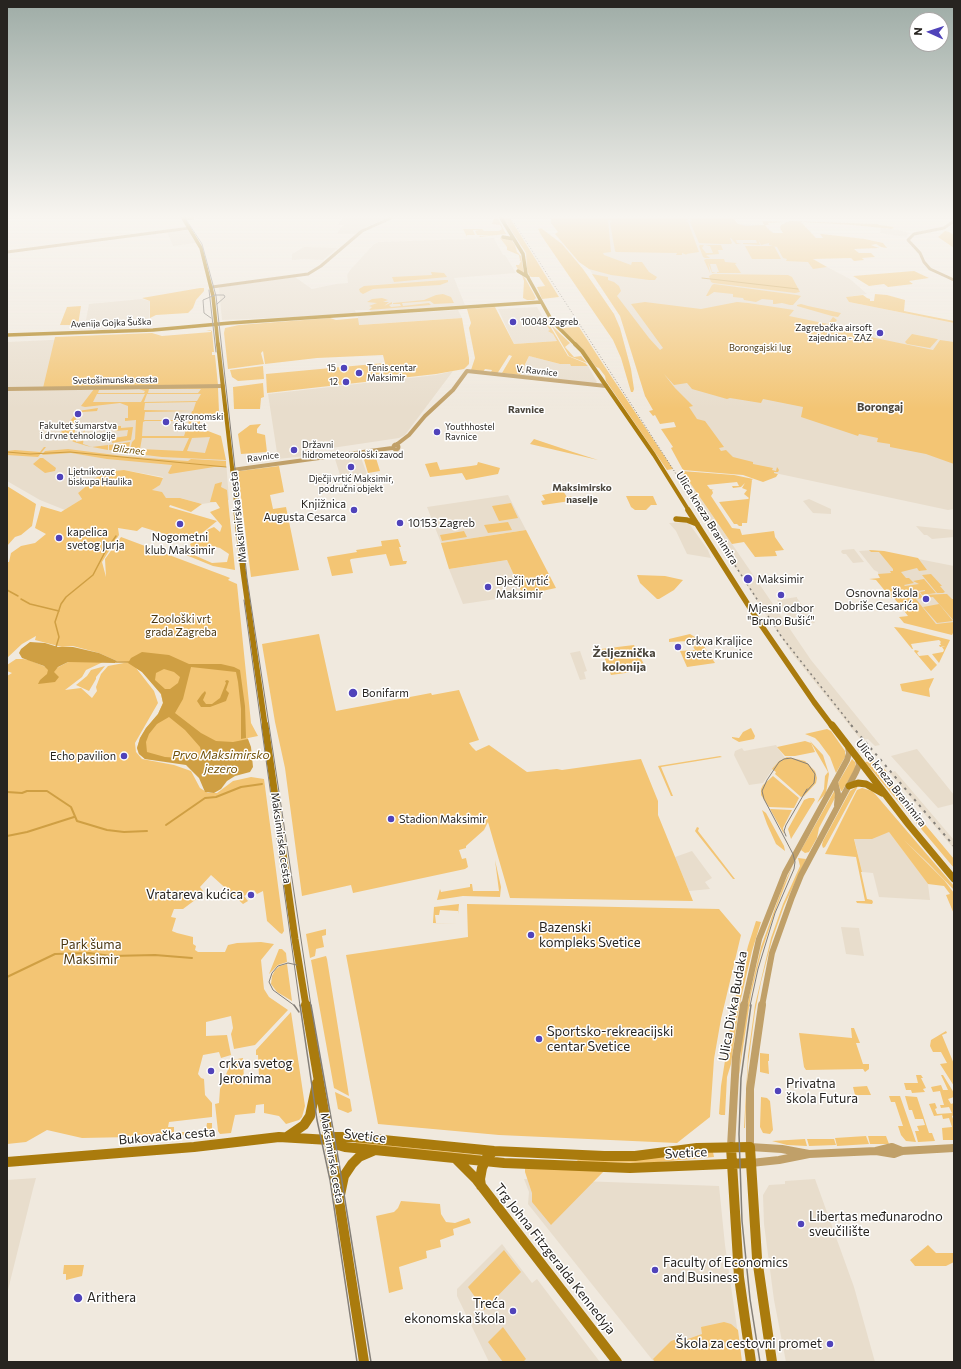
<!DOCTYPE html>
<html>
<head>
<meta charset="utf-8">
<style>
	body { margin:0 }
	#map { position:relative; width:961px; height:1369px; overflow:hidden; background:#f0e9de; font-family:Commissioner,sans-serif }
	canvas { display:block }
	.frame { position:absolute; inset:0; border:8px solid #272420; pointer-events:none }
	.north { position:absolute; left:909px; top:12px; width:40px; height:40px; box-sizing:border-box; background:#fff; border:1px solid #a9a7a6; border-radius:50%; rotate:273deg; font-size:11px; font-weight:700; line-height:16px; text-align:center; color:#272420 }
	.north::after { content:''; display:block; margin:auto; width:14px; height:18px; background:#5043ba; clip-path:polygon(50% 0,100% 100%,50% 72%,0 100%) }
</style>
</head>
<body>
<div id="map">
<canvas width="961" height="1369"></canvas>
<div class="frame"></div>
<div class="north">N</div>
</div>
<script>
const ctx = document.querySelector('canvas').getContext('2d');
ctx.lineJoin = 'round';
function fillPath(path, color) { ctx.fillStyle = color; ctx.fill(path, 'evenodd'); }
const toPath = rows => new Path2D(rows.map(r => 'M' + r).join(''));
function strokePath(path, color, width, dash) { ctx.strokeStyle = color; ctx.lineWidth = width; ctx.lineCap = dash ? 'butt' : 'round'; ctx.setLineDash(dash || []); ctx.stroke(path); }
function drawText(font, color, halo, rows, align = 'center') {
  ctx.font = font + ' Commissioner,sans-serif'; ctx.lineWidth = 3; ctx.setLineDash([]); ctx.textBaseline = 'middle'; ctx.strokeStyle = halo; ctx.fillStyle = color; for (const [text, x, y, turn = 0] of rows) {
    ctx.save(); ctx.translate(x, y); ctx.rotate((+turn || 0) * Math.PI / 180); ctx.textAlign = isNaN(turn) ? turn : align; if (halo) ctx.strokeText(text, 0, 0); ctx.fillText(text, 0, 0); ctx.restore();
  }
}
fillPath(toPath([
	[342,218,389,218,368,226,357,234,337,234,341,227,344,225,338,225],
	[590,218,733,218,738,224,763,225,812,259,850,279,867,294,847,297,849,302,954,323,954,425,658,370,589,269,572,242],
	[881,228,898,230,909,233,906,237,880,233],
	[188,230,196,243,173,246,167,232],
	[494,238,503,255,505,255,516,273,454,278,465,305,371,312,370,310,355,310,356,313,295,317,222,320,219,288,221,287,295,277,312,289,336,284,348,283,347,275,351,269,374,244,378,242],
	[304,247,309,247,338,248,323,260,304,259,292,260,292,254],
	[142,299,150,301,149,325,85,325,89,304],
	[537,307,557,341,514,344,498,309],
	[458,310,462,318,358,325,358,316],
	[138,336,206,388,187,436,213,436,222,460,226,460,229,500,202,504,180,498,166,498,151,490,160,485,163,477,124,470,103,472,78,493,82,499,65,510,40,500,7,481,7,342],
	[529,356,560,364,570,364,571,366,588,366,597,382,595,384,520,377],
	[453,371,405,435,399,438,305,452,305,456,278,459,268,394,436,375],
	[663,373,954,427,954,509,948,510,728,463],
	[360,455,367,474,341,478,335,459],
	[683,472,811,660,880,745,875,746,868,739,861,740,791,652,757,601,675,473],
	[508,495,526,530,441,543,427,507],
	[809,499,831,509,831,514,813,513,803,501],
	[688,522,708,550,711,558,687,554,676,531,669,523],
	[916,526,954,530,954,537,932,539,927,535,924,535],
	[854,549,864,562,853,563,846,554,843,554,841,552,842,550],
	[873,550,954,566,954,629,921,627,878,575,878,572,874,570,859,551],
	[507,560,523,595,463,604,449,569],
	[797,597,797,598,815,623,795,626,777,600],
	[580,651,587,671,584,672,586,679,580,680,570,653],
	[776,745,785,758,777,763,763,783,749,785,734,755,735,751,742,748,744,751],
	[917,749,954,795,954,804,938,808,891,756],
	[895,771,954,840,954,849,890,773],
	[889,832,928,884,930,900,879,897,873,873,862,872,854,838],
	[692,851,712,878,705,882,710,889,689,891,675,857],
	[841,927,859,928,864,956,846,954],
	[36,1178,33,1189,7,1294,7,1180],
	[524,1179,719,1186,725,1245,742,1362,654,1362,528,1204,529,1192],
	[815,1179,854,1287,875,1362,786,1362,774,1300,764,1224,763,1195,769,1185,785,1184,785,1181],
	[502,1244,532,1283,537,1279,600,1362,489,1362,457,1296,457,1289]
]), '#e8ddcc');
fillPath(toPath([
	[494,218,498,218,506,234,480,237,479,236,493,235,477,235,475,231,479,230,473,230,475,235,467,235,467,237,477,236,467,237,463,229,482,229,484,231,499,231,502,229,500,225,492,224],
	[503,218,510,218,559,297,542,299,537,287,545,286,539,277,531,277,529,275,527,269,526,253],
	[551,218,661,218,662,221,661,218,687,218,688,220,686,221,688,222,699,252,686,254,687,255,682,253,682,255,676,255,677,253,616,252,615,251,610,223,612,221,608,220,611,252,603,253,604,255,631,265,632,262,642,262,649,272,657,277,655,280,649,280,611,275,589,269,579,262,555,234,558,232,551,223],
	[689,218,733,218,738,224,746,226,764,225,762,221,788,222,768,223,769,225,765,225,769,230,773,233,783,233,780,228,781,225,790,221,878,224,879,225,894,227,892,229,853,225,801,222,816,238,823,238,820,234,822,234,865,239,883,243,887,248,881,247,876,244,871,245,879,248,854,249,859,253,871,253,875,257,862,258,864,260,854,261,851,258,813,259,827,267,813,269,808,262,786,261,787,259,783,258,777,247,769,245,769,243,761,245,758,239,760,245,743,244,743,243,757,243,756,240,736,240,737,243,742,244,736,244,731,238,730,238,732,243,731,244,720,244,718,238,720,244,699,243,690,222,692,221],
	[541,228,562,244,583,269,614,314,620,328,631,369,634,389,633,392,631,392,621,358,613,340,541,235,538,229],
	[945,231,949,232,954,235,954,248,938,237],
	[503,237,511,239,515,245,517,252,521,256,524,274,519,271,516,266,516,265,519,265,521,261,519,260,520,260,519,255,507,250,507,247,500,238],
	[700,245,704,245,702,248,706,253,713,253,710,246,705,245,721,245,723,250,718,250,719,254,706,255,710,258,705,258,703,257,699,246],
	[745,246,774,246,781,259,752,259],
	[706,259,724,259,725,262,737,263,735,264,741,273,717,273,717,272,719,272,716,264,710,264,712,272,716,273,712,273,708,263,710,273,704,260],
	[914,271,929,278,909,281,913,284,888,287,884,284,869,286,853,276],
	[431,272,444,273,447,277,394,282,392,277,432,275],
	[592,274,608,277,608,280,614,282,619,286,621,291,617,296,649,338,660,350,663,348,631,304,645,302,701,309,737,302,748,303,794,310,789,316,828,324,833,317,837,320,831,328,832,329,933,350,940,340,954,342,954,464,926,454,890,447,890,444,877,442,878,438,859,434,858,436,801,417,803,407,763,399,761,403,730,398,727,399,692,389,687,383,674,385,664,374,675,388,693,406,689,407,697,419,705,421,724,447,719,448,721,451,726,450,733,457,753,462,753,464,773,468,772,470,776,471,777,467,779,470,778,472,774,472,774,473,778,474,776,477,763,482,743,475,683,470,671,448,673,447,661,429,676,427,674,422,660,424,655,415,653,416,649,411,653,410,645,396,620,316],
	[713,274,788,275,792,277,800,292,795,293,713,283,711,282,709,276],
	[522,275,525,278,536,298,534,300,527,300,523,298,524,281],
	[444,280,448,280,448,282,440,285,373,289,363,294,360,292,359,289,364,286],
	[714,284,797,295,801,296,793,305,790,305,782,303,775,304,773,304,773,300,762,299,756,302,744,300,743,298,733,297,733,294,714,292,708,296,706,296,712,285],
	[200,288,204,288,204,291,196,300,193,308,188,313,156,315,150,318,150,301,142,298],
	[443,294,451,297,454,303,434,304,430,301,402,303,403,306,429,303,431,305,369,310,372,307,369,306,377,303,367,302,372,299,382,298,388,300,383,302,389,302,384,306,392,302,392,304,389,305,391,307,401,306,400,304,393,304,393,303,424,300,436,295],
	[875,294,887,295,905,300,904,311,954,321,954,323,849,302,846,297,863,295,867,298,870,299,870,301,874,301],
	[801,304,808,306,841,313,838,317,832,316,797,306,797,305],
	[81,306,78,325,60,325,67,307],
	[495,307,514,344,557,341,553,334,548,331,550,330,546,324,544,324,546,322,550,326,568,356,585,363,588,366,571,366,570,364,560,364,529,356,520,375,502,373,512,356,509,355,497,374,491,372,492,370,485,369,483,372,471,370,475,358,469,328,471,323,467,309],
	[330,318,336,320,358,318,359,325,462,318,469,358,469,364,464,369,436,374,267,393,266,374,385,363,383,355,317,358,265,364,263,351,261,353,264,364,228,369,224,333,225,328,239,325],
	[551,325,570,343,565,347,574,357,581,356,587,363,569,356],
	[579,327,605,367,673,469,667,470,606,381,605,376,599,368,596,367,582,348,561,328],
	[206,330,210,330,212,331,214,352,212,352,212,355,215,355,218,385,43,388,55,337,152,333,162,336,211,332,211,331],
	[912,334,937,339,938,339,930,348,907,344,905,342],
	[263,366,264,379,238,381,232,377,230,370],
	[263,383,264,397,261,398,260,409,234,409,233,387],
	[215,387,218,388,219,412,205,420,200,420,200,424,195,425,195,427,202,427,203,429,201,431,204,432,208,431,221,436,226,460,162,457,129,453,132,442,135,439,136,420,125,421,125,418,128,418,128,406,120,403,85,407,81,406,94,389],
	[139,389,145,391,144,393,98,393,99,390],
	[149,389,201,389,198,393,148,393],
	[97,394,145,394,141,402,93,402],
	[147,394,201,394,197,401,144,402],
	[196,402,193,411,144,410,145,403],
	[192,411,189,420,144,420,145,412],
	[145,421,189,421,184,436,142,436,143,422],
	[210,437,205,453,187,451,192,438],
	[142,438,189,438,183,451,140,449],
	[98,408,97,411,83,412,76,417,75,426,67,425,78,411],
	[261,424,257,429,257,433,265,435,267,452,241,454,238,434,250,425],
	[118,426,121,426,121,428,133,427,131,440,112,443,113,438,127,436,128,430,115,431],
	[83,427,88,428,85,428,83,444,92,447,108,445,108,450,87,446,74,442,59,434,64,429,78,428,75,429,74,440,76,440,76,442,82,441,84,429,81,429],
	[534,439,573,452,598,460,530,444],
	[130,442,128,453,109,450,109,445],
	[44,447,46,447,38,457,7,455,7,451,15,450,40,452],
	[68,449,123,456,173,460,188,461,191,459,226,461,226,467,214,467,170,474,168,473,172,465,107,459,71,453,42,455,45,451],
	[375,455,380,471,368,473,363,456],
	[40,458,43,458,56,468,55,471,45,473,33,464],
	[437,462,440,470,471,466,477,465,478,462,500,468,498,474,466,480,462,473,430,477,425,464],
	[279,466,284,492,270,495,273,509,286,507,299,570,251,577,238,473,240,471],
	[124,470,163,478,160,485,152,490,162,492,166,498,180,498,202,504,191,512,170,505,169,507,217,521,191,542,142,527,137,531,118,528,119,535,102,562,106,577,105,559,121,537,225,576,230,578,228,580,237,584,251,723,258,736,248,738,246,741,196,763,145,759,139,754,137,748,140,738,146,728,158,714,163,703,161,694,142,672,136,668,154,691,158,703,135,743,136,752,142,759,174,765,191,771,200,788,208,793,217,793,233,781,251,777,264,779,284,931,282,934,280,933,267,921,263,891,257,894,254,890,244,896,248,901,243,904,211,875,200,887,203,891,199,897,183,909,174,909,171,917,176,918,172,931,177,933,193,937,193,944,196,946,195,950,198,952,225,952,228,945,237,943,261,942,274,944,261,960,264,989,269,997,288,1010,255,1045,234,1049,231,1034,233,1028,231,1016,206,1022,206,1036,227,1035,231,1055,221,1058,219,1052,203,1055,198,1074,201,1078,204,1079,205,1095,212,1103,212,1117,169,1122,168,1127,174,1127,174,1133,206,1130,207,1123,212,1123,212,1134,160,1136,160,1134,131,1137,82,1138,47,1130,26,1142,7,1144,7,676,12,673,7,671,7,665,16,659,23,659,29,660,53,670,68,662,103,662,86,670,82,677,65,690,81,688,92,698,97,691,96,687,101,674,108,666,129,662,117,661,99,653,73,646,62,647,35,640,36,636,22,644,7,658,7,562,9,562,11,553,21,546,35,543,46,534,35,528,41,506,61,512,82,499,78,493,103,472],
	[682,471,734,475,753,479,750,481,752,480,747,523,742,523,742,526,739,526,737,524,734,524,719,502,748,499,749,498,744,494,747,490,742,488,745,483,741,487,733,488,732,486,739,486,737,482,707,485,710,489,714,490,712,490,713,493,711,496,732,528,740,529,742,535,774,531,775,537,784,550,775,551,777,556,755,557,744,542,732,544],
	[222,482,221,487,227,490,235,570,213,566,181,553,187,552,212,563,227,562,229,554,220,548,212,546,193,550,190,544,204,536,207,530,214,527,220,532,222,526,210,512,220,508,216,502,210,502,215,484],
	[7,486,36,504,32,526,21,535,15,537,7,546],
	[563,491,567,497,571,496,572,498,569,499,570,501,543,505,541,501,545,500,542,495],
	[626,496,653,496,657,505,651,505,646,510,635,510,631,507],
	[511,503,518,518,499,521,492,506],
	[508,522,512,530,488,533,484,525],
	[526,530,556,588,523,595,507,560,449,569,441,543],
	[464,531,467,537,442,541,440,535],
	[398,539,401,547,399,547,403,561,407,561,406,564,390,566,386,554,351,559,350,560,353,573,332,576,327,557,357,552,356,550,382,546,381,541],
	[869,550,884,551,918,558,927,570,919,571,917,568,901,572,906,578,909,578,914,583,904,585,905,586,919,584,913,581,924,579,936,593,922,595,920,592,925,591,925,590,910,592,919,592,923,598,916,599,936,624,954,622,954,631,952,635,904,623,899,617,908,616,894,598,891,598,876,580,869,579,880,578,878,574,891,573,890,571,893,571,893,569,879,552,871,552],
	[931,574,942,586,940,586,945,592,943,593,937,593,922,575],
	[637,575,665,576,683,580,674,590,659,599,657,599,640,583],
	[944,594,947,594,952,599,954,599,954,621,933,597,925,598,923,595],
	[939,604,953,621,937,623,923,607],
	[894,627,903,628,950,640,939,663,932,654,943,652,944,650,942,647,945,646,940,647,939,645,941,645,940,643,941,642,939,640,911,644,913,649,917,650,913,649,912,649],
	[319,634,336,711,431,693,432,695,459,690,479,740,469,743,472,747,476,751,489,745,527,772,557,769,562,770,641,759,658,801,658,815,693,901,510,898,488,822,484,830,466,846,466,848,459,850,462,859,466,858,468,867,465,869,353,893,351,885,302,896,285,768,275,722,262,644],
	[690,634,700,640,715,663,687,667,680,651,695,650,690,641,669,642,669,639],
	[634,645,647,670,611,675,601,649],
	[915,650,919,651,917,653,919,656,928,655,937,665,931,671,914,651],
	[105,666,96,677,96,679,89,691,76,685,87,676,91,670],
	[934,678,929,689,930,697,902,691,900,684],
	[751,728,755,736,754,739,739,742,732,738,732,737,739,738,743,732],
	[827,729,831,731,845,751,845,757,836,773,830,757,819,742,815,738,805,734],
	[805,741,811,743,815,752,795,756,785,756,777,747],
	[810,741,823,755,829,774,826,793,817,803,824,789,825,776,828,772],
	[720,756,722,757,661,767,673,796,671,796,658,766],
	[787,757,805,761,815,771,817,778,816,783,804,796,801,797,775,774,776,772,772,769,779,761],
	[852,759,855,762,856,767,842,791,841,791,838,783],
	[877,761,887,772,881,772,954,859,954,868,865,762],
	[773,776,799,798,794,808,769,807,761,795,761,789,763,785],
	[858,786,825,847,823,848,822,845,823,841,850,791],
	[836,788,836,796,819,828,817,838,809,852,805,853,801,850],
	[862,788,872,791,876,795,954,886,954,890,928,863,904,840,944,880,954,893,954,914,946,895,950,894,944,886,928,884,889,832,872,839,854,839,862,872,861,872,867,899,872,900,873,902,872,904,857,903,856,901,865,901,856,857,825,854,857,790],
	[809,798,814,798,815,800,791,839,788,829,804,800],
	[770,809,792,810,783,828,784,834],
	[762,810,766,813,784,846,785,851,776,844,767,824],
	[697,827,699,828,698,831,735,879,733,879,695,831],
	[798,858,806,859,784,906,772,940,761,982,755,1012,748,1064,745,1128,744,1128,748,1056,755,1005,771,938,783,904,800,866],
	[495,860,501,887,500,897,463,896,437,900,440,889,441,892,470,887,470,884,472,884,473,891,499,891],
	[793,865,777,906,761,953,751,994,738,1081,743,1030,749,997,761,947,783,886],
	[459,904,458,914,458,911,440,910,439,915,435,915,436,923,457,924,433,923,434,907],
	[467,904,719,909,741,935,721,1019,714,1059,710,1117,677,1143,499,1135,378,1124,346,955,468,937],
	[756,921,761,922,752,951,739,1007,731,1064,727,1077,725,1115,721,1115,719,1114,721,1086,734,1003,748,946],
	[326,929,326,935,322,936,324,947,316,949,315,956,310,958,306,934],
	[279,949,282,949,286,953,287,962,278,965,269,974],
	[326,956,327,959,349,1096,334,1088,311,960],
	[287,964,292,1001,277,992,271,984,272,976,275,970,280,966],
	[291,1012,305,1106,302,1117,299,1120,286,1124,279,1116,264,1113,264,1104,256,1105,255,1113,235,1115,231,1133,220,1134,218,1131,215,1104,219,1103,220,1089,232,1060,243,1058,244,1080,259,1077,258,1055,256,1055,256,1050],
	[851,1028,854,1028,860,1043,856,1043,863,1064,869,1064,869,1069,865,1072,863,1069,806,1070,804,1067,799,1033,852,1038],
	[946,1031,947,1033,942,1035,954,1064,954,1086,940,1064,947,1063,941,1052,933,1052,930,1046,931,1040],
	[760,1053,769,1054,769,1061,768,1061,769,1074,760,1072],
	[916,1075,921,1075,923,1078,921,1078,926,1088,923,1089,925,1092,912,1093,911,1090,906,1090,904,1083,918,1083],
	[941,1075,943,1075,954,1093,954,1097,948,1099,951,1104,954,1103,954,1115,952,1116,954,1122,954,1140,943,1140,942,1128,952,1127,949,1118,943,1119,942,1115,934,1116,929,1104,935,1103,937,1108,935,1109,937,1114,952,1113,949,1107,941,1108,940,1105,944,1105,940,1091,933,1092,931,1087,941,1085,943,1090,948,1090],
	[867,1086,871,1095,855,1095,853,1087],
	[335,1092,350,1099,352,1111,348,1113,338,1109],
	[889,1096,900,1096,916,1142,906,1141,901,1135,898,1126,903,1126,895,1102,891,1102],
	[905,1096,917,1097,929,1133,932,1133,935,1141,918,1142,915,1131,919,1131,917,1126,925,1125,923,1119,915,1119,912,1110,909,1110],
	[761,1097,767,1098,770,1101,773,1130,770,1134,763,1133,760,1127],
	[866,1136,869,1144,837,1146,835,1138],
	[868,1136,886,1136,889,1144,870,1144],
	[805,1139,807,1146,787,1145,772,1141],
	[807,1139,834,1139,836,1145,809,1146],
	[356,1142,480,1155,481,1156,355,1145],
	[713,1152,714,1157,648,1163,575,1162,578,1160],
	[525,1167,605,1170,551,1225,532,1202,532,1193,525,1172],
	[401,1201,440,1204,441,1214,446,1222,455,1223,469,1218,471,1223,453,1229,454,1235,440,1240,441,1247,426,1251,427,1258,399,1267,403,1289,389,1293,376,1216,394,1212,398,1208],
	[928,1245,936,1253,954,1253,954,1262,946,1266,915,1266,910,1260],
	[504,1250,521,1272,484,1310,468,1287],
	[64,1265,84,1265,82,1276,66,1280,66,1274,63,1274],
	[724,1322,731,1324,738,1330,742,1362,655,1362,653,1359,671,1341,680,1338,685,1340,702,1334,701,1327],
	[503,1327,526,1359,523,1362,503,1362,488,1342]
]), '#f3c574');
fillPath(toPath([
	[30,642,45,643,58,647,73,647,99,653,117,661,115,663,68,662,58,667,54,672,59,677,55,682,38,684,40,680,47,674,48,670,44,666,22,658,19,653,21,649],
	[142,652,169,655,189,664,221,664,234,667,240,670,245,706,246,738,241,739,241,709,238,682,236,672,191,667,183,699,175,713,201,733,216,741,233,742,248,739,251,747,253,767,250,772,235,776,227,781,221,789,214,793,205,792,199,778,186,765,145,759,139,754,137,748,140,738,146,728,158,714,163,703,161,694,142,672,128,663,131,658],
	[164,669,174,672,180,677,178,683,170,689,165,689,155,680,156,673],
	[169,717,185,730,200,747,202,755,194,759,165,757,147,752,146,742,149,734,157,724],
	[227,680,229,681,226,690,229,693,226,701,210,707,201,707,197,701,202,694,205,691,206,693,203,700,206,704,212,704,220,698,226,683,225,681]
]), '#cf9f43');
strokePath(toPath([
	[702,278,798,289],
	[7,452,30,454,70,452,226,467]
]), '#cf9f43', 1);
strokePath(toPath([
	[7,590,18,596],
	[21,599,30,604,59,611],
	[56,647,59,637,55,622,61,604,66,597,93,575,105,552,116,536],
	[116,662,129,662]
]), '#cf9f43', 1.5);
strokePath(toPath([
	[7,792,22,793,27,791,47,791,71,807,77,821,107,830,124,832,147,831],
	[166,825,205,798,216,797,241,787,262,784],
	[7,836,27,832,74,817],
	[7,977,55,954,89,953,111,956,155,955,192,958]
]), '#cf9f43', 2);
strokePath(toPath([
	[184,219,193,218],
	[954,221,944,228,914,234,908,240,920,253,924,262,930,269,954,280],
	[7,252,190,228],
	[212,287,308,274,321,266,362,231,391,218]
]), '#c0a069', 3);
strokePath(toPath([
	[7,389,223,386],
	'393.5 447a2.5 2.5 0 1 1 5 0a2.5 2.5 0 1 1-5 0Z',
	[396,445,409,435,425,416,453,390,467,371,606,386],
	[232,470,392,448]
]), '#c0a069', 4);
strokePath(toPath([
	[835,782,838,794,837,805],
	[744,1006,759,939,785,873,847,760,849,753,848,746],
	[762,1006,772,953,792,897,801,875,856,772,859,765,858,759]
]), '#c0a069', 6);
strokePath(toPath([
	[762,1005,750,1089,750,1147,782,1149,809,1154],
	[731,1147,736,1057,744,1005],
	[876,1151,892,1147,902,1151],
	[751,1163,779,1160,809,1154,876,1151,894,1154,902,1151,954,1148]
]), '#c0a069', 8);
strokePath(toPath([
	[183,218,201,248,213,296,218,345],
	[501,218,523,254,526,274,552,321,576,345],
	[503,237,514,239],
	[518,271,528,277],
	[7,335,153,330,230,323,541,302]
]), '#aa7b0d', 3.5);
strokePath(toPath([
	[218,344,237,511],
	[575,344,582,351,654,455,689,511]
]), '#aa7b0d', 4);
strokePath(toPath([
	[236,510,243,570,265,726],
	[688,510,759,622,814,702,832,726],
	[676,519,687,520,697,524]
]), '#aa7b0d', 5.5);
strokePath(toPath([
	[265,725,295,939,306,1006],
	[832,725,909,825,954,879],
	[849,786,858,783,866,784,882,793]
]), '#aa7b0d', 7);
strokePath(toPath([
	[306,1005,339,1200,364,1362],
	[288,1136,304,1125,310,1116,317,1083],
	[329,1140,334,1144,345,1147,504,1163,630,1168,751,1163],
	[731,1147,739,1277,751,1362],
	[457,1160,476,1179,617,1362],
	[7,1162,194,1147,279,1137,329,1140,335,1137,353,1137,494,1151,604,1156,635,1156,697,1148,750,1147,757,1258,772,1362],
	[481,1186,480,1179,482,1168,487,1157,494,1151],
	[340,1195,344,1176,352,1164,359,1157,373,1151]
]), '#aa7b0d', 10);
strokePath(toPath([
	[185,218,202,244,216,296,247,578,311,1006],
	[209,290,216,352],
	[211,318,204,313,203,300,215,295,224,295,225,297,217,304],
	[244,600,300,1006],
	[786,836,784,831,786,825,807,789],
	[295,1006,273,990,269,982,272,973,278,966,288,963,297,965],
	[750,1006,758,969,775,913,794,869,795,862,793,854,764,799,762,791,767,780,779,762,784,759,791,758,808,764,815,774,814,783,804,794]
]), '#847f78', 1);
strokePath(toPath([
	[294,1005,299,1012],
	[300,1005,317,1120,330,1180,357,1362],
	[311,1005,339,1163,371,1362],
	[751,1005,741,1078,739,1134,742,1221,750,1299,760,1362]
]), '#847f78', 1.5);
strokePath(toPath([
	[511,218,700,511]
]), '#847f78', 1, [1, 2]);
strokePath(toPath([
	[699,510,781,636,852,726]
]), '#847f78', 1.5, [2, 3.5]);
strokePath(toPath([
	[851,725,954,846]
]), '#847f78', 2, [2.5, 5]);
const sky = ctx.createLinearGradient(0, 0, 0, 409);
sky.addColorStop(0, '#9eaca6');
sky.addColorStop(0.53, '#f8f5f0');
sky.addColorStop(1, '#f8f5f000');
ctx.fillStyle = sky;
ctx.fillRect(0, 0, 961, 409);
for (const [x, y, r, color] of [
	[513,322,4,"#5043ba"],
	[880,333,4,"#5043ba"],
	[344,368,4,"#5043ba"],
	[359,373,4,"#5043ba"],
	[346,382,4,"#5043ba"],
	[78,414,4,"#5043ba"],
	[166,422,4,"#5043ba"],
	[437,432,4,"#5043ba"],
	[294,450,4,"#5043ba"],
	[351,467,4,"#5043ba"],
	[60,477,4,"#5043ba"],
	[354,510,4,"#5043ba"],
	[400,523,4,"#5043ba"],
	[180,524,4,"#5043ba"],
	[59,538,4,"#5043ba"],
	[748,579,5,"#5043ba"],
	[488,587,4,"#5043ba"],
	[781,595,4,"#5043ba"],
	[926,599,4,"#5043ba"],
	[678,647,4,"#5043ba"],
	[353,693,5,"#5043ba"],
	[124,756,4,"#5043ba"],
	[391,819,4,"#5043ba"],
	[251,895,4,"#5043ba"],
	[531,935,4,"#5043ba"],
	[539,1039,4,"#5043ba"],
	[211,1071,4,"#5043ba"],
	[778,1091,4,"#5043ba"],
	[801,1224,4,"#5043ba"],
	[655,1270,4,"#5043ba"],
	[78,1298,5,"#5043ba"],
	[513,1311,4,"#5043ba"],
	[830,1344,4,"#5043ba"]
]) { const dot = new Path2D(); dot.arc(x, y, r, 0, 2 * Math.PI); ctx.fillStyle = color; ctx.fill(dot); strokePath(dot, '#fff', 1.5); }
drawText('9px', '#272420', '#fff', [
	["10048 Zagreb",521,322],
	["Zagrebačka airsoft",872,328,"right"],
	["zajednica - ZAZ",872,338,"right"],
	["15",336,368,"right"],
	["Tenis centar",367,368],
	["Maksimir",367,378],
	["12",338,382,"right"],
	["Agronomski",174,417],
	["fakultet",174,427],
	["Fakultet šumarstva",78,426,"center"],
	["i drvne tehnologije",78,436,"center"],
	["Youthhostel",445,427],
	["Ravnice",445,437],
	["Državni",302,445],
	["hidrometeorološki zavod",302,455],
	["Ljetnikovac",68,472],
	["biskupa Haulika",68,482],
	["Dječji vrtić Maksimir,",351,479,"center"],
	["područni objekt",351,489,"center"]
], 'left');
drawText('9px', '#272420', '#fff', [
	["Avenija Gojka Šuška",111,323,-2],
	["V. Ravnice",537,371,6],
	["Svetošimunska cesta",115,380,-1],
	["Ravnice",263,457,-8]
]);
drawText('9px', '#4b3710', '#fff', [
	["Borongajski lug",760,348]
]);
drawText('bold 10px', '#4b463d', '#fff', [
	["Ravnice",526,410],
	["Maksimirsko",582,488],
	["naselje",582,500]
]);
drawText('italic 10px', '#715007', '#fff', [
	["Bliznec",129,450,6]
]);
drawText('bold 11px', '#4b463d', '#fff', [
	["Borongaj",880,407]
]);
drawText('11px', '#272420', '#fff', [
	["Knjižnica",346,504,"right"],
	["Augusta Cesarca",346,517,"right"],
	["10153 Zagreb",408,523],
	["kapelica",67,532],
	["svetog Jurja",67,545],
	["Nogometni",180,537,"center"],
	["klub Maksimir",180,550,"center"],
	["Maksimir",757,579],
	["Dječji vrtić",496,581],
	["Maksimir",496,594],
	["Osnovna škola",918,593,"right"],
	["Dobriše Cesarića",918,606,"right"],
	["Mjesni odbor",781,608,"center"],
	["\"Bruno Bušić\"",781,621,"center"],
	["crkva Kraljice",686,641],
	["svete Krunice",686,654],
	["Bonifarm",362,693],
	["Echo pavilion",116,756,"right"],
	["Stadion Maksimir",399,819]
], 'left');
drawText('11px', '#272420', '#fff', [
	["Maksimirska cesta",238,517,-96],
	["Ulica kneza Branimira",707,518,58],
	["Ulica kneza Branimira",891,783,52],
	["Maksimirska cesta",281,838,82],
	["Maksimirska cesta",332,1158,80]
]);
drawText('11px', '#4b3710', '#fff', [
	["Zoološki vrt",181,619],
	["grada Zagreba",181,632]
]);
drawText('bold 12px', '#4b463d', '#fff', [
	["Željeznička",624,653],
	["kolonija",624,667]
]);
drawText('italic 12px', '#715007', '#fff', [
	["Prvo Maksimirsko",221,755],
	["jezero",221,769]
]);
drawText('13px', '#272420', '#fff', [
	["Vratareva kućica",243,895,"right"],
	["Bazenski",539,928],
	["kompleks Svetice",539,943],
	["Sportsko-rekreacijski",547,1032],
	["centar Svetice",547,1047],
	["crkva svetog",219,1064],
	["Jeronima",219,1079],
	["Privatna",786,1084],
	["škola Futura",786,1099],
	["Libertas međunarodno",809,1217],
	["sveučilište",809,1232],
	["Faculty of Economics",663,1263],
	["and Business",663,1278],
	["Arithera",87,1298],
	["Treća",505,1304,"right"],
	["ekonomska škola",505,1319,"right"],
	["Škola za cestovni promet",822,1344,"right"]
], 'left');
drawText('13px', '#4b3710', '#fff', [
	["Park šuma",91,945],
	["Maksimir",91,960]
]);
drawText('13px', '#272420', '#fff', [
	["Ulica Divka Budaka",733,1006,-80],
	["Bukovačka cesta",167,1136,-5],
	["Svetice",365,1136,7],
	["Svetice",686,1153,-3],
	["Trg Johna Fitzgeralda Kennedyja",555,1259,52]
]);
</script>
</body>
</html>
